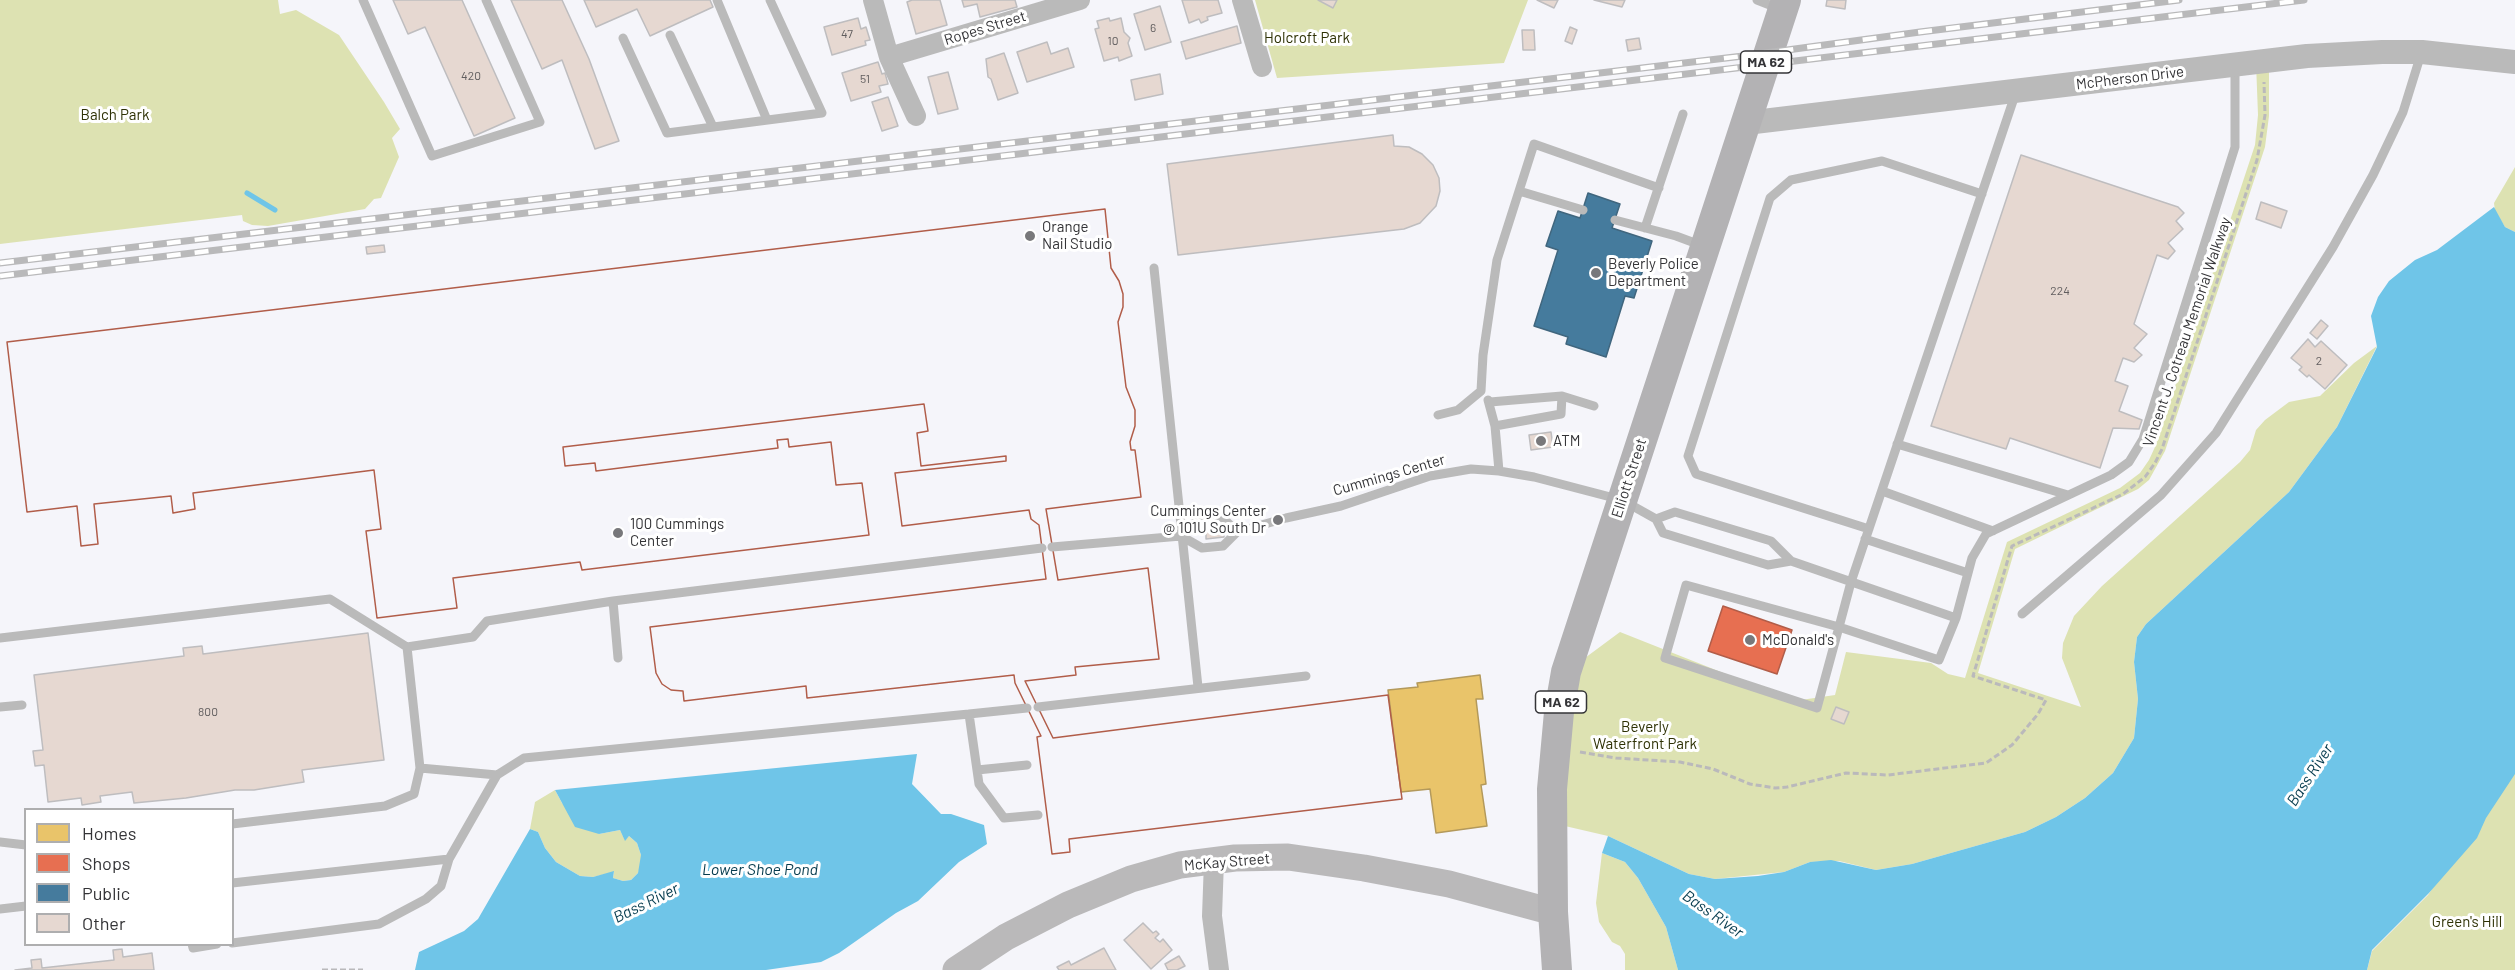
<!DOCTYPE html>
<html>
<head>
<meta charset="utf-8">
<style>
	body { margin:0 }
	#map { position:relative; width:2515px; height:970px; overflow:hidden; background:#f5f5fa; font-family:Barlow,sans-serif }
	canvas { display:block }
	.legend { position:absolute; left:24px; top:808px; width:210px; height:138px; box-sizing:border-box; background:#fff; border:2px solid #aeaeaf; margin:0; padding:8px 10px; list-style:none; font-size:18px; color:#343437 }
	.legend li { display:flex; align-items:center; gap:12px; height:30px }
	.legend b { width:30px; border:2px solid #aeaeaf }
</style>
</head>
<body>
<div id="map">
<canvas width="2515" height="970"></canvas>
<ul class="legend">
<li><b style="height:16px;background:#e9c46a"></b>Homes</li>
<li><b style="height:16px;background:#e76f51"></b>Shops</li>
<li><b style="height:16px;background:#457b9d"></b>Public</li>
<li><b style="height:16px;background:#e6d8d1"></b>Other</li>
</ul>
</div>
<script>
const ctx = document.querySelector('canvas').getContext('2d');
ctx.lineJoin = 'round';
function fillPath(path, color) { ctx.fillStyle = color; ctx.fill(path, 'evenodd'); }
const toPath = rows => new Path2D(rows.map(r => 'M' + r).join(''));
function strokePath(path, color, width, dash) { ctx.strokeStyle = color; ctx.lineWidth = width; ctx.lineCap = dash ? 'butt' : 'round'; ctx.setLineDash(dash || []); ctx.stroke(path); }
function drawText(font, color, halo, rows, align = 'center') {
  ctx.font = font + ' Barlow,sans-serif'; ctx.lineWidth = 6; ctx.setLineDash([]); ctx.textBaseline = 'middle'; ctx.strokeStyle = halo; ctx.fillStyle = color; for (const [text, x, y, turn = 0] of rows) {
    ctx.save(); ctx.translate(x, y); ctx.rotate((+turn || 0) * Math.PI / 180); ctx.textAlign = isNaN(turn) ? turn : align; if (halo) ctx.strokeText(text, 0, 0); ctx.fillText(text, 0, 0); ctx.restore();
  }
}
fillPath(toPath([
	[0,0,278,0,280,14,296,10,339,35,384,102,400,129,392,138,399,157,381,198,374,199,365,209,268,226,252,225,243,221,242,215,0,244],
	[1255,0,1528,0,1504,63,1277,78],
	[2269,61,2269,116,2265,147,2165,451,2149,480,2138,489,2015,549,1978,673,2081,707,2062,658,2063,643,2074,616,2102,586,2240,462,2250,450,2256,430,2265,420,2289,402,2320,396,2354,363,2377,346,2337,427,2289,492,2146,624,2137,637,2134,662,2138,699,2134,738,2113,773,2085,798,2056,817,2025,832,1912,864,1876,870,1839,861,1810,862,1784,872,1715,879,1689,874,1608,836,1552,823,1566,672,1620,632,1794,701,1835,695,1846,652,1931,663,1948,674,1965,678,2007,542,2120,488,2140,473,2149,460,2155,447,2255,145,2258,115,2256,63],
	[2515,167,2515,232,2505,227,2495,211,2494,203],
	[2515,767,2515,970,2367,970,2372,951,2428,895],
	[555,790,562,803,599,834,620,830,625,840,629,836,637,843,641,855,641,865,638,873,631,880,623,881,613,878,614,872,593,877,580,876,556,862,545,848,538,832,530,829,535,802],
	[1602,853,1625,862,1638,878,1666,927,1678,970,1625,970,1625,954,1620,946,1612,942,1599,922,1596,903]
]), '#dde2b2');
fillPath(toPath([
	[2494,207,2505,227,2515,232,2515,774,2486,818,2477,838,2429,893,2372,950,2367,970,1678,970,1666,927,1638,878,1625,862,1602,853,1608,836,1689,874,1715,879,1758,876,1784,872,1810,862,1831,860,1876,870,1912,864,2025,832,2056,817,2085,798,2113,773,2134,738,2138,699,2134,662,2137,637,2146,624,2289,492,2337,427,2377,347,2371,316,2378,297,2389,281,2415,260,2437,250],
	[917,754,912,784,941,814,951,814,984,825,987,844,959,862,918,901,896,913,839,953,821,962,766,970,415,970,419,952,464,931,478,919,530,829,538,832,545,848,556,862,580,876,593,877,614,871,613,878,623,881,631,880,638,873,641,855,637,843,629,836,625,841,620,830,599,834,575,827,555,790]
]), '#6fc5e8');
const homes = toPath([
	[1480,675,1483,699,1476,699,1486,784,1481,785,1487,826,1436,833,1430,789,1401,792,1388,690,1418,687,1417,683,1480,675]
]);
fillPath(homes, '#e9c46a');
strokePath(homes, '#b3995b', 1.5);
const shops = toPath([
	[1105,209,1111,268,1119,281,1123,294,1123,307,1118,322,1126,387,1135,410,1135,426,1130,442,1131,450,1135,450,1141,497,1046,509,1058,580,1148,568,1159,659,1075,667,1076,675,1025,681,1053,738,1388,695,1402,799,1069,839,1070,852,1052,854,1037,737,1041,736,1015,683,1014,675,807,698,806,686,684,701,683,691,671,690,662,684,656,673,650,627,1046,579,1039,525,1031,519,1029,510,902,526,895,473,1006,461,1006,456,921,466,917,433,928,431,924,404,563,447,565,466,595,463,596,471,778,448,777,440,788,439,789,447,831,442,836,485,862,483,869,535,582,570,580,562,453,578,457,608,377,618,366,531,381,529,374,470,193,493,195,509,173,513,171,496,94,504,98,544,81,546,77,506,27,512,7,342,1105,209],
	[1105,209,1111,268,1119,281,1123,294,1123,307,1118,322,1126,387,1135,410,1135,426,1130,442,1131,450,1135,450,1141,497,1046,509,1058,580,1148,568,1159,659,1075,667,1076,675,1025,681,1053,738,1388,695,1402,799,1069,839,1070,852,1052,854,1037,737,1041,736,1015,683,1014,675,807,698,806,686,684,701,683,691,671,690,662,684,656,673,650,627,1046,579,1039,525,1031,519,1029,510,902,526,895,473,1006,461,1006,456,921,466,917,433,928,431,924,404,563,447,565,466,595,463,596,471,778,448,777,440,788,439,789,447,831,442,836,485,862,483,869,535,582,570,580,562,453,578,457,608,377,618,366,531,381,529,374,470,193,493,195,509,173,513,171,496,94,504,98,544,81,546,77,506,27,512,7,342,1105,209],
	[1723,606,1792,630,1777,674,1708,651,1723,606]
]);
fillPath(shops, '#e76f51');
strokePath(shops, '#b15d49', 1.5);
const public = toPath([
	[1588,193,1620,204,1612,228,1652,241,1634,298,1625,296,1606,357,1566,344,1568,337,1534,326,1558,250,1546,246,1558,211,1580,218,1588,193]
]);
fillPath(public, '#457b9d');
strokePath(public, '#40667e', 1.5);
strokePath(toPath([
	[247,193,275,210]
]), '#6fc5e8', 5);
const building = toPath([
	[393,0,462,0,515,118,474,136,425,27,408,34,393,0],
	[511,0,562,0,589,59,619,141,595,149,562,60,542,69,511,0],
	[584,0,710,0,713,7,650,36,637,9,596,27,584,0],
	[912,0,940,0,947,25,916,34,907,2,912,0],
	[962,0,1015,0,1017,7,980,17,977,4,964,7,962,0],
	[1182,0,1218,0,1222,13,1207,17,1208,20,1201,23,1199,19,1189,23,1182,0],
	[1318,0,1337,0,1333,8,1318,0],
	[1537,0,1558,0,1554,8,1537,0],
	[1594,0,1625,0,1622,7,1594,0],
	[1827,0,1846,0,1845,9,1826,6,1827,0],
	[1160,6,1171,42,1145,50,1134,14,1160,6],
	[858,18,861,29,866,27,870,40,865,41,866,45,832,55,824,27,858,18],
	[1109,18,1110,21,1121,18,1124,32,1130,38,1128,43,1132,56,1119,61,1118,57,1104,61,1095,29,1099,28,1097,21,1109,18],
	[1237,26,1241,43,1186,59,1181,42,1237,26],
	[1570,27,1577,30,1572,44,1565,41,1570,27],
	[1522,30,1534,30,1535,50,1523,50,1522,30],
	[1639,38,1641,49,1628,51,1626,40,1639,38],
	[1047,42,1051,54,1068,48,1074,67,1027,82,1017,52,1047,42],
	[1004,53,1018,93,998,100,991,79,988,77,986,59,1004,53],
	[878,62,882,74,885,73,888,84,879,86,881,92,851,101,842,73,878,62],
	[948,72,958,109,938,114,928,77,948,72],
	[1160,74,1163,94,1135,100,1131,80,1160,74],
	[888,97,898,126,882,131,872,102,888,97],
	[1393,135,1394,146,1409,147,1422,154,1433,165,1439,178,1440,191,1436,206,1420,223,1404,229,1178,255,1167,164,1393,135],
	[2021,155,2178,207,2184,213,2176,221,2183,229,2168,243,2175,251,2168,259,2157,255,2134,324,2147,334,2134,348,2142,355,2134,362,2123,358,2115,381,2128,386,2119,411,2142,420,2139,429,2113,428,2100,468,2010,438,2006,449,1931,426,2021,155],
	[2261,202,2287,211,2281,228,2256,219,2261,202],
	[384,245,385,252,367,254,366,247,384,245],
	[2321,320,2328,326,2317,339,2310,333,2321,320],
	[2308,339,2315,347,2321,341,2347,365,2325,389,2309,375,2307,377,2299,370,2302,367,2291,358,2308,339],
	[1551,432,1553,447,1531,450,1529,435,1551,432],
	[1224,529,1224,537,1206,539,1206,531,1224,529],
	[368,633,384,760,302,770,304,782,254,790,235,790,186,798,134,803,132,792,100,796,101,802,82,805,81,798,48,802,44,765,35,766,33,751,43,750,34,675,184,656,183,648,202,646,203,654,368,633],
	[1836,707,1849,712,1844,724,1831,719,1836,707],
	[1143,923,1153,933,1156,931,1159,934,1155,938,1160,942,1163,939,1172,950,1151,969,1124,940,1143,923],
	[1104,948,1116,970,1059,970,1057,967,1069,961,1071,965,1104,948],
	[122,949,123,957,152,953,154,970,15,970,32,968,31,960,41,959,42,968,114,960,113,950,122,949],
	[1179,956,1185,966,1177,970,1168,970,1165,964,1179,956]
]);
fillPath(building, '#e6d8d1');
strokePath(building, '#bebdbf', 1.5);
strokePath(toPath([
	[1580,752,1616,758,1680,762,1713,769,1750,784,1775,788,1787,787,1846,773,1888,775,1986,763,2012,745,2038,714,2046,700,1973,676,2012,546,2123,494,2145,477,2155,463,2162,449,2257,160,2265,115,2264,82],
	[322,970,363,970]
]), '#bab9bb', 3, [6, 3]);
strokePath(toPath([
	[363,0,432,156,540,122,486,0],
	[717,0,767,120],
	[1757,0,1780,9],
	[670,35,713,127],
	[623,38,667,133,822,113,770,0],
	[1519,191,1583,210],
	[1615,220,1676,236,1703,246],
	[1645,228,1683,114],
	[1154,268,1198,687],
	[1562,396,1594,406],
	[1488,400,1495,426,1499,471],
	[1490,402,1562,396,1561,414,1495,426],
	[1438,415,1458,410,1481,391,1483,355,1497,260,1534,144,1659,188],
	[1897,444,2068,495],
	[1882,491,1993,531],
	[1869,529,1696,474,1688,456,1770,198,1791,180,1882,161,1982,194],
	[1181,536,1199,519,1220,515,1237,532],
	[1865,539,1968,573],
	[1052,547,1181,536,1202,548,1223,546,1237,532,1286,518,1341,506,1430,476,1471,469,1499,471,1534,477,1622,500,1656,519,1663,533,1768,565,1791,561,1771,541,1675,512,1656,519],
	[1791,561,1956,618,1972,558,1986,534,2111,475,2129,462,2143,439,2235,147,2235,65],
	[613,601,618,658],
	[2022,614,2161,495,2216,433,2333,247,2373,175,2403,112,2421,54],
	[1956,618,1939,660,1839,627,1686,585,1665,658,1817,708,1839,627,1851,582,2016,92],
	[0,638,330,599,407,647,473,637,487,621,613,601,1042,548],
	[0,707,22,705],
	[1038,707,1306,676],
	[969,714,1027,708],
	[420,768,497,775],
	[977,770,1027,765],
	[232,824,385,806,414,794,420,768,407,647],
	[0,842,26,845],
	[232,883,449,859,497,775,524,758,969,714,979,784,1004,818,1038,815],
	[0,909,26,906],
	[232,943,379,924,426,899,441,886,449,859],
	[192,944,193,948,217,944]
]), '#bababa', 9);
strokePath(toPath([
	[873,0,889,57,916,116],
	[1242,0,1262,67],
	[889,57,1080,0],
	[1214,861,1212,916,1219,970]
]), '#bababa', 20);
strokePath(toPath([
	[1746,123,2307,56,2382,52,2422,52,2515,62]
]), '#bababa', 24);
strokePath(toPath([
	[956,970,1006,937,1068,905,1131,879,1180,865,1235,858,1288,857,1364,868,1449,884,1553,912]
]), '#bab9ba', 27);
strokePath(toPath([
	[1557,970,1553,912,1552,789,1559,712,1566,672,1786,0]
]), '#b3b2b4', 30);
const rail = toPath([
	[0,263,1743,56,1920,32,2179,0],
	[0,276,2304,0]
]);
strokePath(rail, '#b9b9ba', 7);
strokePath(rail, '#fff', 4.5, [14]);
for (const [x, y, r, color] of [
	[1030,236,6,"#78787b"],
	[1596,273,6,"#78787b"],
	[1541,441,6,"#78787b"],
	[1278,520,6,"#78787b"],
	[618,533,6,"#78787b"],
	[1750,640,6,"#78787b"]
]) { const dot = new Path2D(); dot.arc(x, y, r, 0, 2 * Math.PI); ctx.fillStyle = color; ctx.fill(dot); strokePath(dot, '#fff', 2); }
drawText('12px', '#605d5e', null, [
	["6",1153,28],
	["47",847,34],
	["10",1113,41],
	["420",471,76],
	["51",865,79],
	["224",2060,291],
	["2",2319,361],
	["800",208,712]
]);
for (const [x, y, w] of [
	[1766,62,51],
	[1561,702,51]
]) { const box = new Path2D(); box.roundRect(x - w / 2, y - 11, w, 22, 4.5); ctx.fillStyle = '#fff'; ctx.fill(box); strokePath(box, '#343437', 1.5); }
drawText('bold 14px', '#343437', null, [
	["MA 62",1766,62],
	["MA 62",1561,702]
]);
drawText('15px', '#343437', '#fff', [
	["Ropes Street",985,28,-17],
	["McPherson Drive",2130,78,-7],
	["Vincent J. Cotreau Memorial Walkway",2187,332,-71],
	["Cummings Center",1389,475,-16],
	["Elliott Street",1629,478,-72],
	["McKay Street",1227,862,-5]
]);
drawText('15px', '#2e3105', '#fff', [
	["Holcroft Park",1307,38],
	["Balch Park",115,115],
	["Beverly",1645,727],
	["Waterfront Park",1645,744],
	["Green's Hill",2467,922]
]);
drawText('15px', '#343437', '#fff', [
	["Orange",1042,227],
	["Nail Studio",1042,244],
	["Beverly Police",1608,264],
	["Department",1608,281],
	["ATM",1553,441],
	["Cummings Center",1266,511,"right"],
	["@ 101U South Dr",1266,528,"right"],
	["100 Cummings",630,524],
	["Center",630,541],
	["McDonald's",1762,640]
], 'left');
drawText('italic 16px', '#053b4e', '#fff', [
	["Bass River",2310,775,-57],
	["Lower Shoe Pond",760,870],
	["Bass River",646,903,-26],
	["Bass River",1713,914,35]
]);
</script>
</body>
</html>
